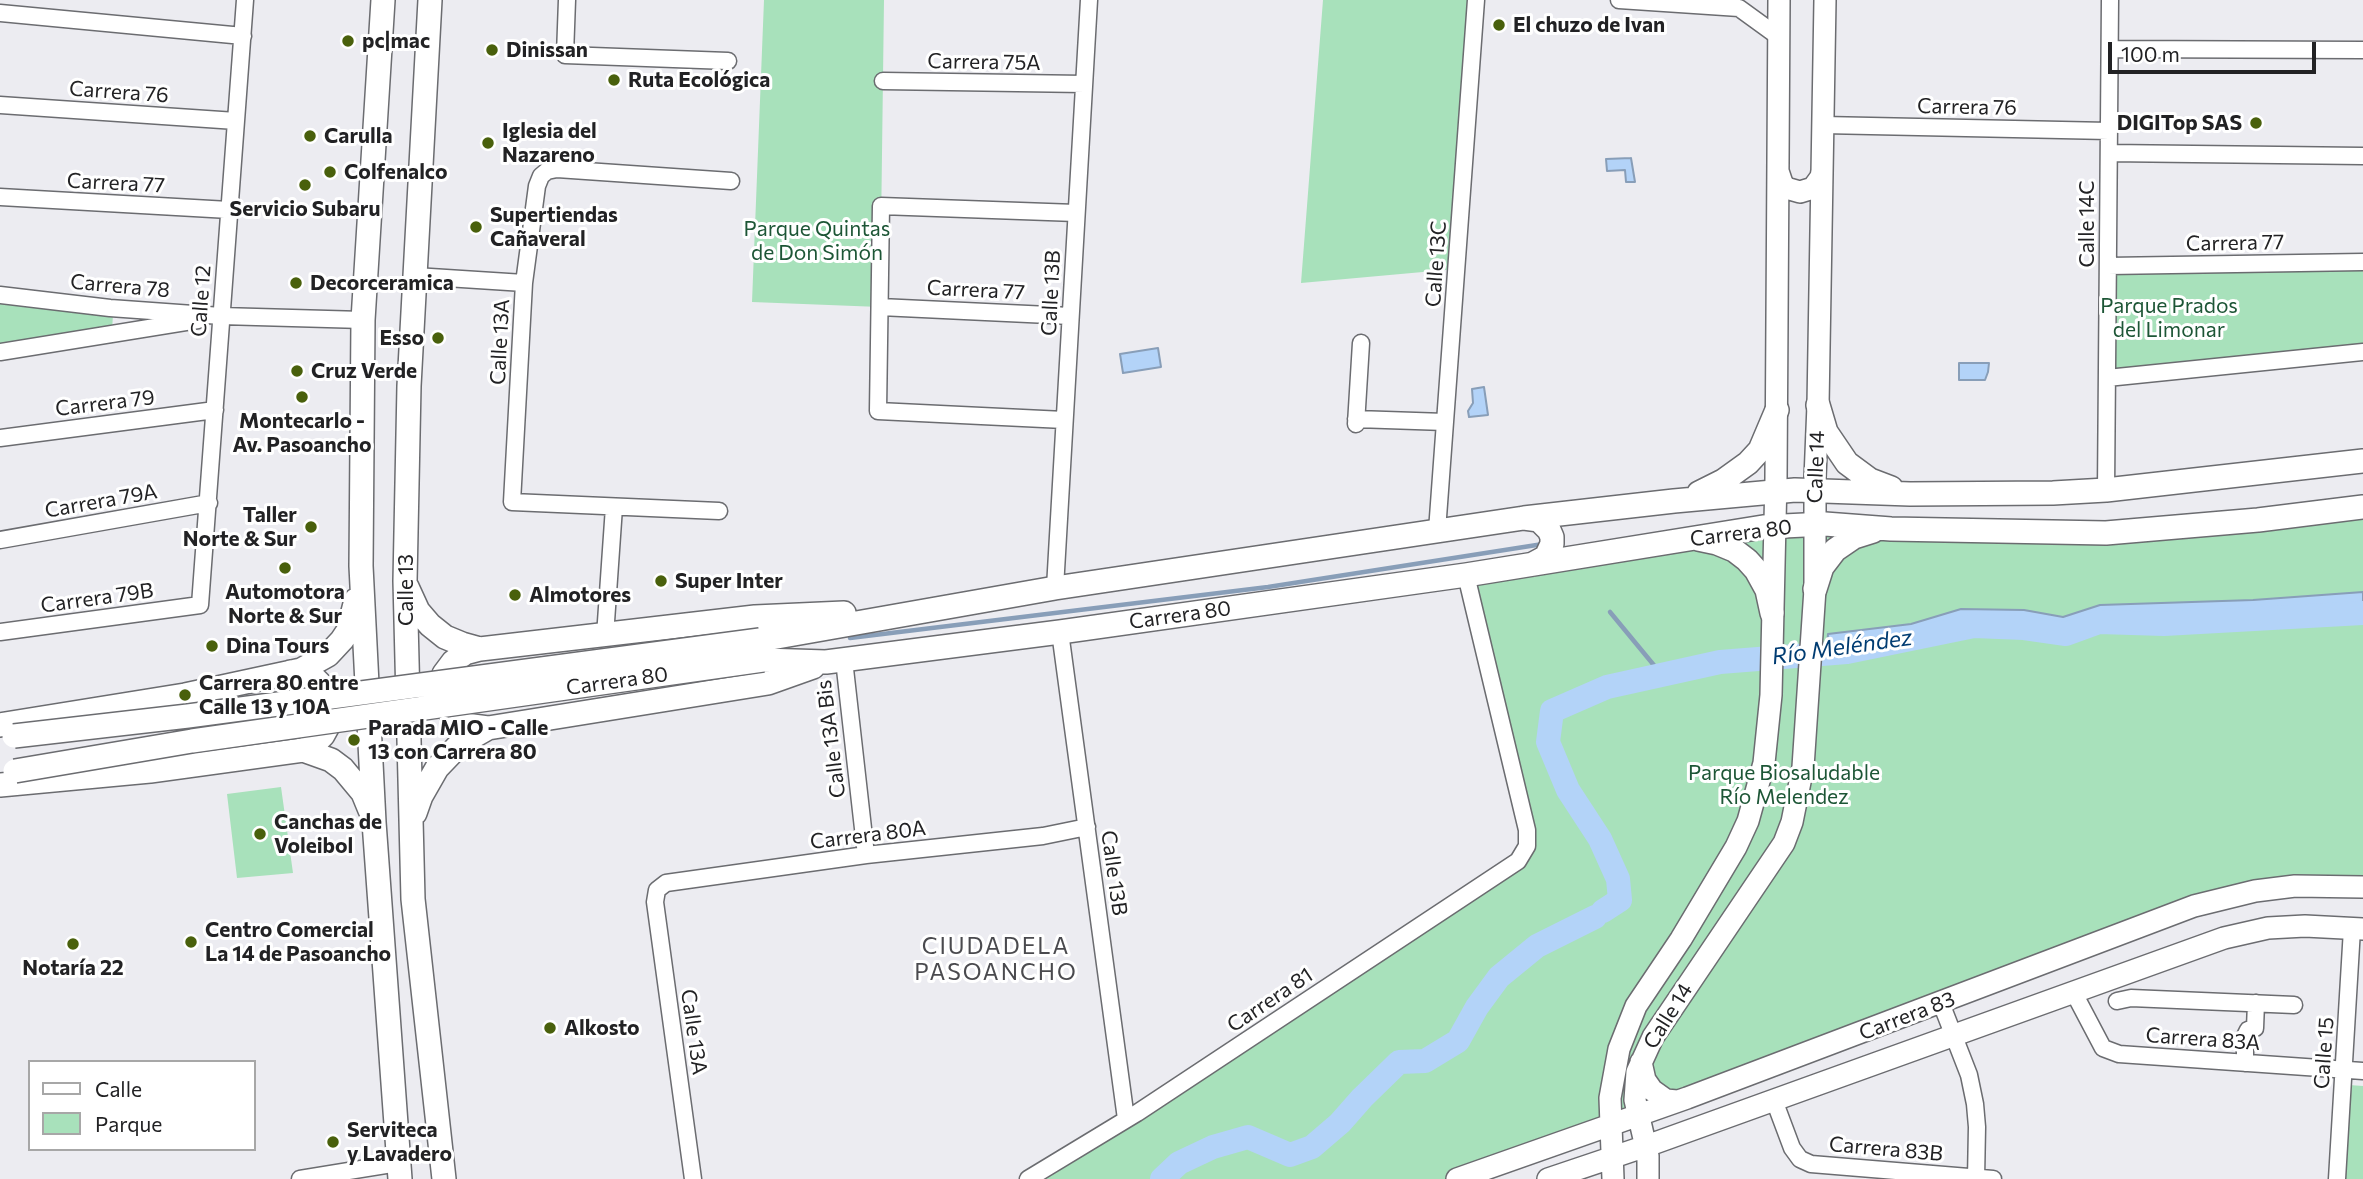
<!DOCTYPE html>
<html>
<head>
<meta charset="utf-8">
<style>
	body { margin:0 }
	#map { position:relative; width:2363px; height:1179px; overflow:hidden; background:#ececf1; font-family:Commissioner,sans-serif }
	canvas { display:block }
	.legend { position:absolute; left:28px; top:1060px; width:228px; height:91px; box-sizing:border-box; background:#fff; border:2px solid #a7a7a7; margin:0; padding:9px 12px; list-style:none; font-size:21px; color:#222224 }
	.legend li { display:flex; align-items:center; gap:14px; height:35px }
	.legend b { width:35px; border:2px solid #a7a7a7 }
	.scale { position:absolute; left:2108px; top:42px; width:208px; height:32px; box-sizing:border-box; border:4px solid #222224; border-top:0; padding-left:9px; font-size:21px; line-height:24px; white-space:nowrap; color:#222224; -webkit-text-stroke:5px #fff; paint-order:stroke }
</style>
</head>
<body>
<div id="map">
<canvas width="2363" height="1179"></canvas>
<ul class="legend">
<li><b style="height:9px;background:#fff"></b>Calle</li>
<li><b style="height:19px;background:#a8e1bb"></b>Parque</li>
</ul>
<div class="scale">100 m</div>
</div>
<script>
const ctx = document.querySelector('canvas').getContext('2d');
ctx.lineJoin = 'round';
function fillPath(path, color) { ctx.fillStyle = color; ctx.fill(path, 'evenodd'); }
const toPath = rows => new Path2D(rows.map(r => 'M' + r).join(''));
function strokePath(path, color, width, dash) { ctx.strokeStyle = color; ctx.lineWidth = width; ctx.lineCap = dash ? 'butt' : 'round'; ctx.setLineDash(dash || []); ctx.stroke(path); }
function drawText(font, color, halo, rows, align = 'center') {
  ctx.font = font + ' Commissioner,sans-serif'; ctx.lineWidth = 6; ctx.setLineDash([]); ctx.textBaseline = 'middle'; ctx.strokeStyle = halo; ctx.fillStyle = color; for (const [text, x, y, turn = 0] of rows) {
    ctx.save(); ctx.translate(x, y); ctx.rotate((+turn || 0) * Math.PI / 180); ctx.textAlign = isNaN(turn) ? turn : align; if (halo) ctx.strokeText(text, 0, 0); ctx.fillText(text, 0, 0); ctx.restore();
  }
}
fillPath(toPath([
	[764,0,884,0,880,307,752,302],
	[1323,0,1476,0,1456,269,1301,283],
	[2363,262,2363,352,2107,378,2108,266],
	[0,295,113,314,112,331,0,352],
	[2363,507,2363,887,2255,891,1457,1179,1028,1179,1527,846,1466,575,1726,532,2106,533],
	[281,787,293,873,237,878,227,794],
	[2349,1085,2363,1086,2363,1179,2345,1179]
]), '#a8e1bb');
const water = toPath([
	[1631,158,1635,182,1626,182,1625,170,1607,171,1606,159,1631,158],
	[1158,348,1161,367,1123,373,1120,354,1158,348],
	[1959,363,1989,363,1988,372,1985,380,1959,380,1959,363],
	[1484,387,1488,415,1469,417,1468,411,1473,403,1472,389,1484,387],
	[2363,592,2363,608,2150,617,2105,616,2060,627,1976,620,1848,645,1827,647,1828,634,1911,624,1961,609,2024,610,2063,617,2100,605,2253,600,2363,592]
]);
fillPath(water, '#b3d3f8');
strokePath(water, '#889eb8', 2);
strokePath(toPath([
	[1610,612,1662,675],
	[850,638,1268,587,1543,544]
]), '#889eb8', 4.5);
strokePath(toPath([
	[1603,911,1620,900,1618,879,1600,839,1568,790,1548,742,1552,711,1607,687,1720,662,1847,652,1974,626,2024,628,2066,634,2099,622,2164,624,2363,613],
	[1162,1179,1179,1163,1213,1147,1248,1137,1290,1155,1312,1147,1340,1123,1362,1098,1399,1062,1425,1061,1458,1041,1477,1007,1499,977,1537,946,1595,917]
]), '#b3d3f8', 24);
const minor = toPath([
	[567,0,565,55,728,61],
	[1619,0,1739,8,1779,37],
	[0,13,243,36],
	[2110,49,2363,50],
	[883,81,1084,84],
	[0,105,236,121],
	[1823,125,2109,131],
	[2109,153,2363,156],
	[0,197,229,210],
	[2108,266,2363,262],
	[415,276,524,283],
	[0,295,110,308,221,316,363,320],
	[880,307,1070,316],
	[0,352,198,320],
	[2107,378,2363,352],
	[1356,419,1445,422],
	[1064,420,878,411,881,206,1076,213],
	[1356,424,1361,343],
	[0,438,215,410],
	[2106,490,2110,0],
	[719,511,512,502,524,283,537,186,541,176,547,171,557,169,731,181],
	[1437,531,1476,0],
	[0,540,209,503],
	[1055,588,1089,0],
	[0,632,200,605,245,0],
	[1060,632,1126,1119],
	[605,636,614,507],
	[844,660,866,855],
	[2074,993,2103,1048,2119,1054,2363,1071],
	[2117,1001,2131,998,2294,1005],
	[1941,1003,1969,1075,1975,1104,1977,1127,1976,1179],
	[2245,1063,2245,1036,2248,1030,2255,1028,2256,1003],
	[1774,1100,1792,1148,1800,1159,1811,1164,1993,1179],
	[300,1179,398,1163],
	[693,1179,655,902,657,890,666,883,866,855,1043,836,1087,827],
	[1028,1179,1137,1113,1518,861,1527,846,1527,830,1466,575],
	[2337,1179,2352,929]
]);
const tertiary = toPath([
	[1778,171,1782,183,1786,188,1800,192,1813,188,1821,177,1822,171],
	[1641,1062,1645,1080,1652,1090,1666,1100,1677,1101],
	[1457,1179,1687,1098,2194,906,2255,891,2295,886,2363,887],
	[1548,1179,1655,1143,2224,938,2268,928,2305,926,2363,929],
	[1613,1179,1610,1098,1619,1049,1636,1006,1681,939,1736,847,1748,821,1764,763,1771,695,1776,478,1779,0],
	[1648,1179,1648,1156,1635,1100,1637,1072,1653,1037,1784,843,1792,822,1803,767,1815,589,1815,478,1818,405,1825,0]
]);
const secondary = toPath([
	[383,0,363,320,361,566,374,822,400,1179],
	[430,0,409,386,405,581,413,899,444,1179],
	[1818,405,1826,432,1847,463,1870,480,1891,488],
	[1699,493,1723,481,1748,463,1760,450,1777,410],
	[1524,518,1539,520,1549,530,1552,537,1552,544,1546,557,1533,564],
	[1698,539,1717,543,1734,550,1747,560,1756,570,1767,590,1772,613],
	[407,587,418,611,430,625,445,637,462,644,480,649],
	[1815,589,1822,567,1835,550,1854,537,1873,531],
	[760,640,1055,588,1524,518,1674,501,1795,490,1910,494,2053,493,2106,490,2363,461],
	[763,660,826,662,1060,632,1466,575,1763,527,1825,524,1891,529,2106,533,2258,520,2363,507],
	[813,667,768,683,488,728,465,725,453,716,444,704,442,689,444,674,453,662,465,653,480,649,755,617,844,613],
	[0,725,185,695,301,670,328,655,342,640,348,631,356,600],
	[303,750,331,760,343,769,363,793,370,810],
	[0,785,150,771,303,750,314,744,323,735,329,724,331,712,329,699,324,688,315,679,290,672],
	[415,813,421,796,437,768,460,744,488,728]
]);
strokePath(minor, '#6b6c70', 19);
strokePath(tertiary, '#6b6c70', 24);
strokePath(secondary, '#6b6c70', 26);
strokePath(minor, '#fff', 16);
strokePath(tertiary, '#fff', 21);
strokePath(secondary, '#fff', 23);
const secondaryBridge = toPath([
	[14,736,188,716,760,640],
	[15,771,192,741,763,660]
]);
strokePath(secondaryBridge, '#6b6c70', 26, []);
strokePath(secondaryBridge, '#fff', 23);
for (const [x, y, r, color] of [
	[1499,25,7,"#49600c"],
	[348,41,7,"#49600c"],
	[492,50,7,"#49600c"],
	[614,80,7,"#49600c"],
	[2256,123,7,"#49600c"],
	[310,136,7,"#49600c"],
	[488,143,7,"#49600c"],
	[330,172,7,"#49600c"],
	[305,185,7,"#49600c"],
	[476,227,7,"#49600c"],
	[296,283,7,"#49600c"],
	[438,338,7,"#49600c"],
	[297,371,7,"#49600c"],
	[302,397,7,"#49600c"],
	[311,527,7,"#49600c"],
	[285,568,7,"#49600c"],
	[661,581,7,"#49600c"],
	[515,595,7,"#49600c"],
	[212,646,7,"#49600c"],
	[185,695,7,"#49600c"],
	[354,740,7,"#49600c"],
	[260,834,7,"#49600c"],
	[191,942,7,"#49600c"],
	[73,944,7,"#49600c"],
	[550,1028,7,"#49600c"],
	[333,1142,7,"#49600c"]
]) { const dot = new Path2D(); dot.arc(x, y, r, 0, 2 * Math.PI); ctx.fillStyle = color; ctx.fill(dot); strokePath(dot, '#fff', 2.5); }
drawText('bold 21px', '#222224', '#fff', [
	["El chuzo de Ivan",1513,25],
	["pc|mac",362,41],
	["Dinissan",506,50],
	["Ruta Ecológica",628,80],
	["DIGITop SAS",2242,123,"right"],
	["Iglesia del",502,131],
	["Nazareno",502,155],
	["Carulla",324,136],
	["Colfenalco",344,172],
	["Servicio Subaru",305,209,"center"],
	["Supertiendas",490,215],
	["Cañaveral",490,239],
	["Decorceramica",310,283],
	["Esso",424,338,"right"],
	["Cruz Verde",311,371],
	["Montecarlo -",302,421,"center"],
	["Av. Pasoancho",302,445,"center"],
	["Taller",297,515,"right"],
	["Norte & Sur",297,539,"right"],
	["Super Inter",675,581],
	["Automotora",285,592,"center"],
	["Norte & Sur",285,616,"center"],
	["Almotores",529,595],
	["Dina Tours",226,646],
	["Carrera 80 entre",199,683],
	["Calle 13 y 10A",199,707],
	["Parada MIO - Calle",368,728],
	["13 con Carrera 80",368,752],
	["Canchas de",274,822],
	["Voleibol",274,846],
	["Centro Comercial",205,930],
	["La 14 de Pasoancho",205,954],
	["Notaría 22",73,968,"center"],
	["Alkosto",564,1028],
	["Serviteca",347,1130],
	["y Lavadero",347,1154]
], 'left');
drawText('21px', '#222224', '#fff', [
	["Carrera 75A",984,62,1],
	["Carrera 76",119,92,4],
	["Carrera 76",1967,107,1],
	["Carrera 77",116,183,3],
	["Calle 14C",2087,224,-90],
	["Carrera 77",2235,243,-1],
	["Calle 13C",1436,264,-86],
	["Carrera 78",120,286,5],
	["Carrera 77",976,290,3],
	["Calle 13B",1051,293,-87],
	["Calle 12",201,301,-86],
	["Calle 13A",500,342,-87],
	["Carrera 79",105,403,-7],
	["Calle 14",1816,467,-88],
	["Carrera 79A",101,501,-10],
	["Carrera 80",1741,533,-7],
	["Calle 13",406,590,-90],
	["Carrera 79B",97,598,-8],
	["Carrera 80",1180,615,-8],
	["Carrera 80",617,681,-8],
	["Calle 13A Bis",831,739,-97],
	["Carrera 80A",868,835,-7],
	["Calle 13B",1114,873,82],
	["Carrera 81",1270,1000,-34],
	["Calle 14",1668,1016,-58],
	["Carrera 83",1907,1016,-21],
	["Calle 13A",694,1032,82],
	["Carrera 83A",2203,1039,4],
	["Calle 15",2324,1053,-86],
	["Carrera 83B",1886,1149,5]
]);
drawText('21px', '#1d5636', '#fff', [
	["Parque Quintas",817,229],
	["de Don Simón",817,253],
	["Parque Prados",2169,306],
	["del Limonar",2169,330],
	["Parque Biosaludable",1784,773],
	["Río Melendez",1784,797]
]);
drawText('italic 23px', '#003c72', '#fff', [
	["Río Meléndez",1842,647,-8]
]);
ctx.letterSpacing = '2px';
drawText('23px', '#4a4a4e', '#fff', [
	["CIUDADELA",996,946],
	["PASOANCHO",996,972]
]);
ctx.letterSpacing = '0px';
</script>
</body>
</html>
